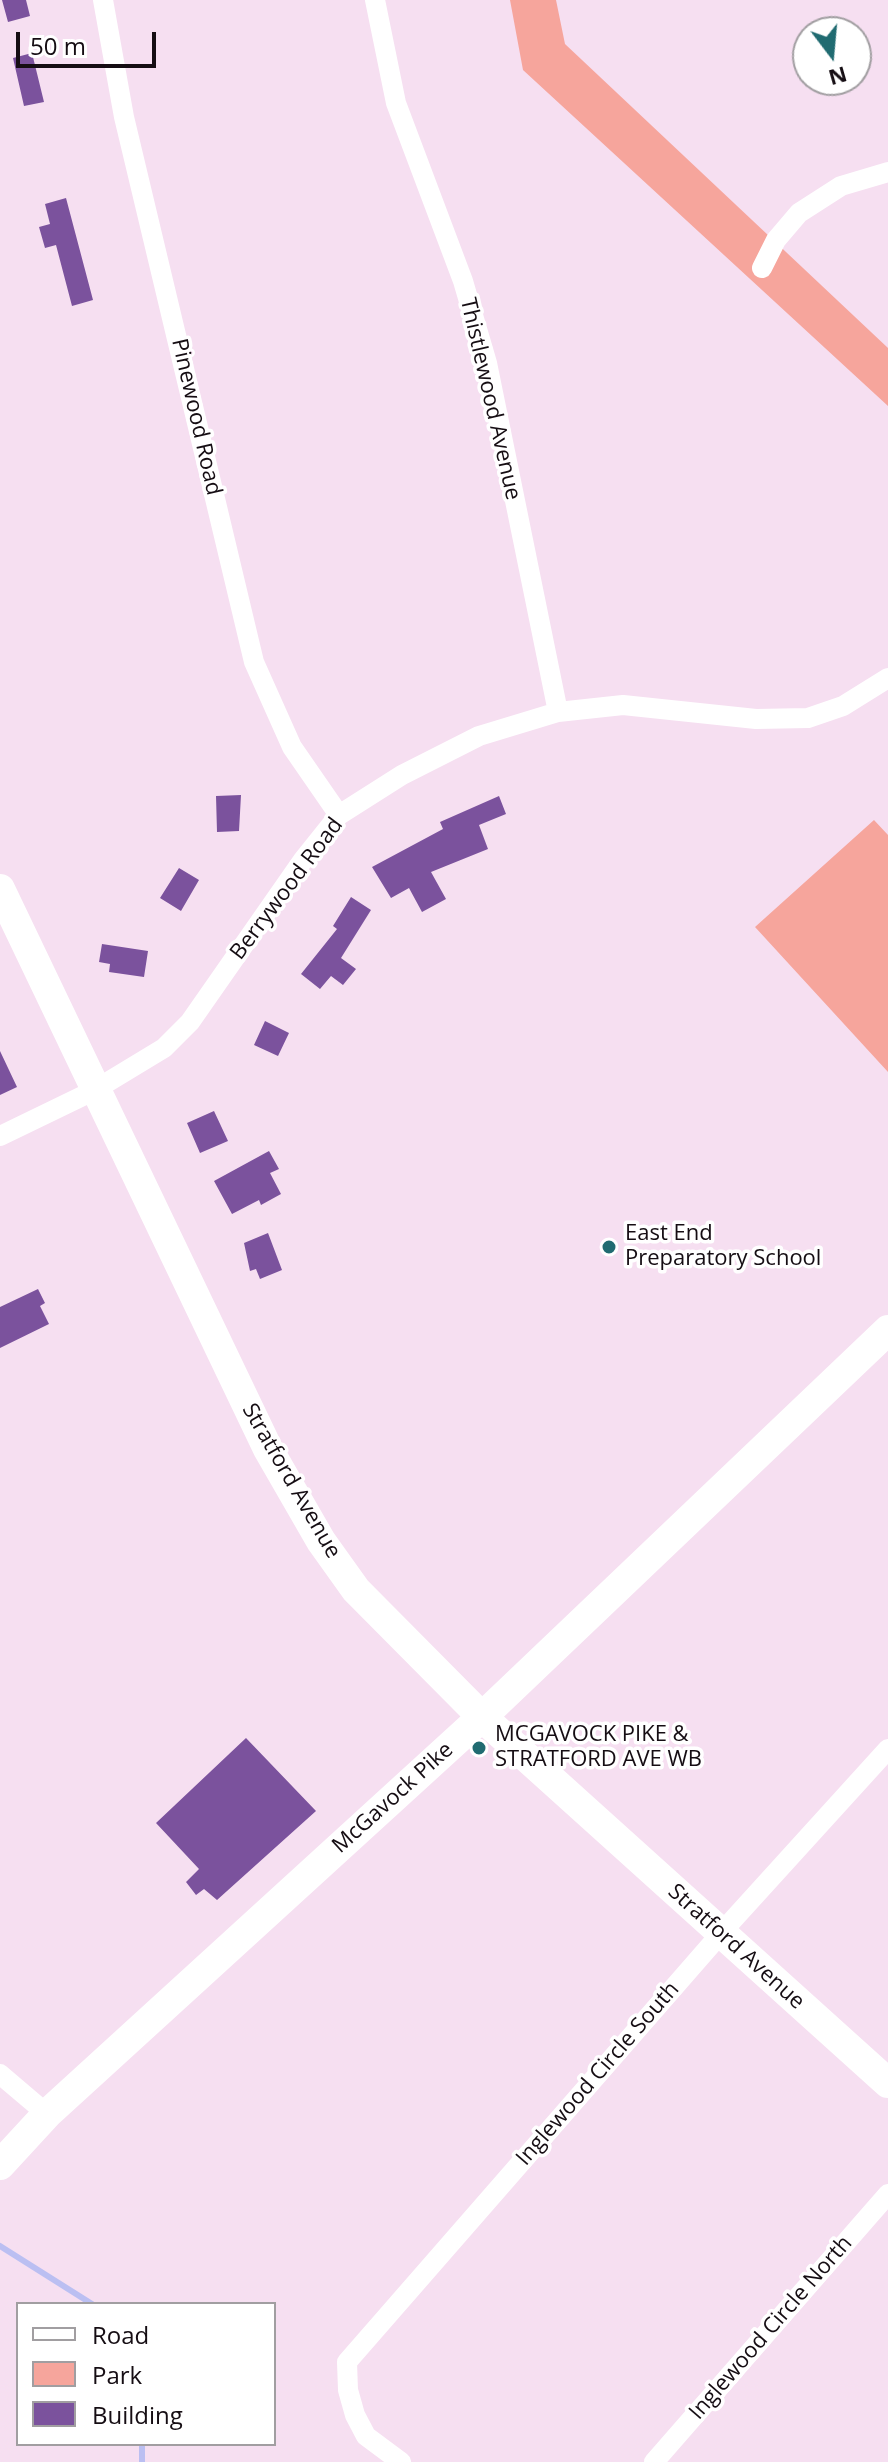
<!DOCTYPE html>
<html>
<head>
<meta charset="utf-8">
<style>
	body { margin:0 }
	#map { position:relative; width:888px; height:2462px; overflow:hidden; background:#f6dff1; font-family:"Open Sans",sans-serif }
	canvas { display:block }
	.legend { position:absolute; left:16px; top:2302px; width:260px; height:144px; box-sizing:border-box; background:#fff; border:2px solid #a19ea1; margin:0; padding:10px 14px; list-style:none; font-size:24px; color:#150d13 }
	.legend li { display:flex; align-items:center; gap:16px; height:40px }
	.legend b { width:40px; border:2px solid #a19ea1 }
	.north { position:absolute; left:792px; top:16px; width:80px; height:80px; box-sizing:border-box; background:#fff; border:2px solid #a19ea1; border-radius:50%; rotate:164deg; font-size:22px; font-weight:700; line-height:32px; text-align:center; color:#150d13 }
	.north::after { content:''; display:block; margin:auto; width:28px; height:36px; background:#206b71; clip-path:polygon(50% 0,100% 100%,50% 72%,0 100%) }
	.scale { position:absolute; left:16px; top:32px; width:140px; height:36px; box-sizing:border-box; border:4px solid #150d13; border-top:0; padding-left:10px; font-size:24px; line-height:28px; white-space:nowrap; color:#150d13; -webkit-text-stroke:6px #fff; paint-order:stroke }
</style>
</head>
<body>
<div id="map">
<canvas width="888" height="2462"></canvas>
<ul class="legend">
<li><b style="height:10px;background:#fff"></b>Road</li>
<li><b style="height:22px;background:#f6a59c"></b>Park</li>
<li><b style="height:22px;background:#7b529d"></b>Building</li>
</ul>
<div class="north">N</div>
<div class="scale">50 m</div>
</div>
<script>
const ctx = document.querySelector('canvas').getContext('2d');
ctx.lineJoin = 'round';
function fillPath(path, color) { ctx.fillStyle = color; ctx.fill(path, 'evenodd'); }
const toPath = rows => new Path2D(rows.map(r => 'M' + r).join(''));
function strokePath(path, color, width, dash) { ctx.strokeStyle = color; ctx.lineWidth = width; ctx.lineCap = dash ? 'butt' : 'round'; ctx.setLineDash(dash || []); ctx.stroke(path); }
function drawText(font, color, halo, rows, align = 'center') {
  ctx.font = font + ' "Open Sans",sans-serif'; ctx.lineWidth = 7; ctx.setLineDash([]); ctx.textBaseline = 'middle'; ctx.strokeStyle = halo; ctx.fillStyle = color; for (const [text, x, y, turn = 0] of rows) {
    ctx.save(); ctx.translate(x, y); ctx.rotate((+turn || 0) * Math.PI / 180); ctx.textAlign = isNaN(turn) ? turn : align; if (halo) ctx.strokeText(text, 0, 0); ctx.fillText(text, 0, 0); ctx.restore();
  }
}
fillPath(toPath([
	[510,0,556,0,565,44,888,348,888,406,523,70],
	[874,820,888,835,888,1072,755,927]
]), '#f6a59c');
strokePath(toPath([
	[0,2246,92,2304],
	[142,2444,142,2462]
]), '#bbbff2', 6);
fillPath(toPath([
	[2,0,26,0,30,16,8,22],
	[32,53,44,102,24,106,13,58],
	[66,198,93,300,72,306,56,245,45,248,39,227,50,224,45,204],
	[241,795,239,831,217,832,216,796],
	[499,796,506,814,479,825,488,849,431,872,446,899,422,912,409,888,391,898,372,867,443,829,440,822],
	[179,868,199,880,181,911,160,898],
	[351,897,371,910,341,958,356,969,343,985,331,976,320,989,301,974,337,929,333,926],
	[102,944,148,951,144,977,109,972,110,964,99,962],
	[265,1021,289,1033,278,1056,254,1045],
	[0,1051,17,1087,0,1095],
	[214,1111,228,1141,200,1153,187,1123],
	[269,1151,279,1169,270,1173,281,1194,261,1205,259,1200,232,1214,214,1181],
	[268,1233,282,1270,260,1279,256,1269,250,1271,244,1243],
	[38,1289,45,1303,40,1306,49,1324,0,1348,0,1307],
	[246,1738,316,1811,217,1900,204,1889,196,1895,186,1882,199,1869,156,1823]
]), '#7b529d');
strokePath(toPath([
	[103,0,124,117,254,662,292,747,339,815],
	[375,0,396,103,463,281,487,363,558,712],
	[762,268,776,240,799,213,841,186,888,172],
	[0,1136,93,1091,164,1048,190,1022,303,860,339,815,402,775,479,736,558,712,623,705,756,719,808,718,843,706,888,678],
	[0,2074,47,2114],
	[401,2462,366,2436,355,2415,348,2390,347,2362,730,1923,888,1749],
	[654,2462,888,2194]
]), '#fff', 20);
strokePath(toPath([
	[0,889,268,1449,321,1541,356,1590,482,1717,888,2083],
	[0,2165,47,2114,482,1717,888,1330]
]), '#fff', 30);
for (const [x, y, r, color] of [
	[609,1247,8,"#206b71"],
	[479,1748,8,"#206b71"]
]) { const dot = new Path2D(); dot.arc(x, y, r, 0, 2 * Math.PI); ctx.fillStyle = color; ctx.fill(dot); strokePath(dot, '#fff', 3); }
drawText('22px', '#150d13', '#fff', [
	["Thistlewood Avenue",490,399,77],
	["Pinewood Road",196,417,77],
	["Berrywood Road",287,889,-53],
	["Stratford Avenue",291,1481,60],
	["McGavock Pike",393,1798,-42],
	["Stratford Avenue",736,1947,42],
	["Inglewood Circle South",598,2074,-49],
	["Inglewood Circle North",771,2328,-49]
]);
drawText('22px', '#150d13', '#fff', [
	["East End",625,1234],
	["Preparatory School",625,1259],
	["MCGAVOCK PIKE &",495,1735],
	["STRATFORD AVE WB",495,1760]
], 'left');
</script>
</body>
</html>
